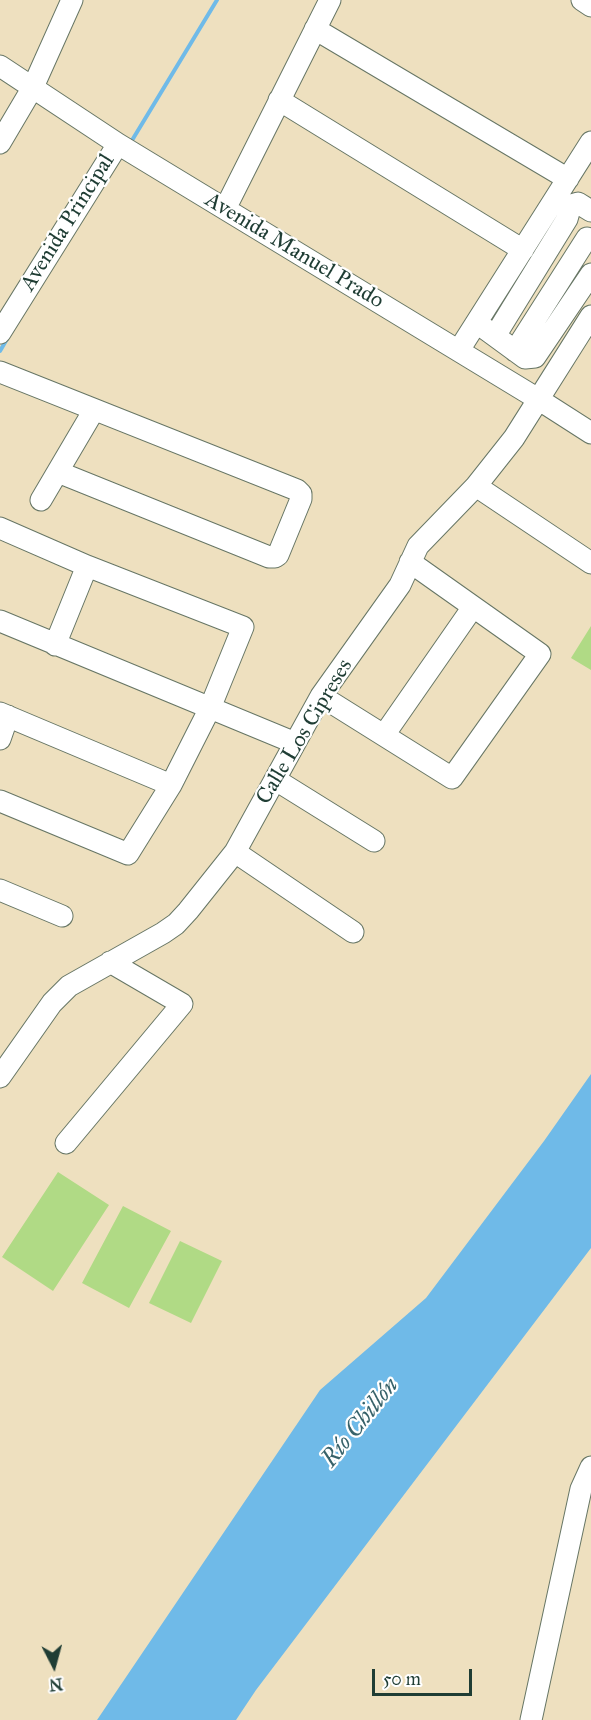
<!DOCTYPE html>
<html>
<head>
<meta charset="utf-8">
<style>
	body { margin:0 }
	#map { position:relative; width:591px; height:1720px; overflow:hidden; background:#eee0bf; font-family:"IM FELL Great Primer",serif }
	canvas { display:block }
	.north { position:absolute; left:24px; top:1636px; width:60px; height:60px; -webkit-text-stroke:4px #fff; paint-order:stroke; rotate:174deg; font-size:16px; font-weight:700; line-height:24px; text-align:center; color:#1f3d34 }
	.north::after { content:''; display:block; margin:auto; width:21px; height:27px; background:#1f3d34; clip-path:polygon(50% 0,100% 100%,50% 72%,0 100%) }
	.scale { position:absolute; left:372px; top:1669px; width:100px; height:27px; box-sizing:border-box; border:3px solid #1f3d34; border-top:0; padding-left:8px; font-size:18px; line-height:21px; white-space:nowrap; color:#1f3d34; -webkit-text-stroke:4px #fff; paint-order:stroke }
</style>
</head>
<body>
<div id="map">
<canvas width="591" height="1720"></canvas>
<div class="north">N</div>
<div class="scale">50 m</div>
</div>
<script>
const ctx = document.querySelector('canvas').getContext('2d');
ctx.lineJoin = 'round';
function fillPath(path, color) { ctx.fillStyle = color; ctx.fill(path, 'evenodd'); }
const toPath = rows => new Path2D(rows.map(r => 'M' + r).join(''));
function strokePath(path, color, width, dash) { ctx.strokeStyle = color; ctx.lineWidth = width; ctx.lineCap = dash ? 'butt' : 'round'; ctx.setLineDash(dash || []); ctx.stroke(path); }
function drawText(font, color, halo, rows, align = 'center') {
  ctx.font = font + ' "IM FELL Great Primer",serif'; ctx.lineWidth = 4.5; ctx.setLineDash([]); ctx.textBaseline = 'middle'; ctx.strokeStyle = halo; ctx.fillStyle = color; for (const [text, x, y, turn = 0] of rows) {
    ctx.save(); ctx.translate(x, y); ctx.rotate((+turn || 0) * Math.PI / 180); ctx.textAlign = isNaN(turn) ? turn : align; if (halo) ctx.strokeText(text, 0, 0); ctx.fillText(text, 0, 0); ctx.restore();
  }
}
fillPath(toPath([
	[591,626,591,670,571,658],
	[58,1172,109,1205,53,1291,2,1257],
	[123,1206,171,1231,129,1308,82,1283],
	[180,1241,222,1261,191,1323,149,1303]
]), '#b0da85');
fillPath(toPath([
	[591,1074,591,1248,256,1690,236,1720,97,1720,320,1390,426,1298,544,1141]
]), '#6fbae8');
strokePath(toPath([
	[131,142,217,0],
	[0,351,7,339]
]), '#6fbae8', 4);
const minor = toPath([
	[582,0,591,6],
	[315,29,568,179],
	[0,66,118,144,538,399,591,433],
	[279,100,523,250],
	[0,143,33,87,72,0],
	[225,209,330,0],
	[484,328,525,358,535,357,591,274],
	[0,333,118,144],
	[495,336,567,219,571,205,578,203,591,211],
	[459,350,591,142],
	[515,351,587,238],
	[0,372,297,490,301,494,301,499,278,555,275,557,269,557,58,472],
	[476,486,591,563],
	[41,500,94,410],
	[0,528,87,566,243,627,210,708,171,785,128,854,0,801],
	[0,621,295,743],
	[55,645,87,566],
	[321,696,452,778,540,654,410,562],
	[0,713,171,785],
	[384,735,473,607],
	[0,739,8,716],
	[276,780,374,841],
	[235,852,353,932],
	[0,890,62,916],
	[0,1077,52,1003,69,986,163,933,176,924,188,911,235,852,321,696,400,585,418,546,476,486,514,438,591,316],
	[66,1143,182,1004,110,962],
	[531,1720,581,1489,591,1467]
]);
strokePath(minor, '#677665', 23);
strokePath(minor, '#fff', 21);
drawText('22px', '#1f3d34', '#fff', [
	["Avenida Principal",68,223,-58],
	["Avenida Manuel Prado",294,251,31],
	["Calle Los Cipreses",305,732,-59]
]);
drawText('italic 24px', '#37626a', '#fff', [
	["Río Chillón",361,1423,-51]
]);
</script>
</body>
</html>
